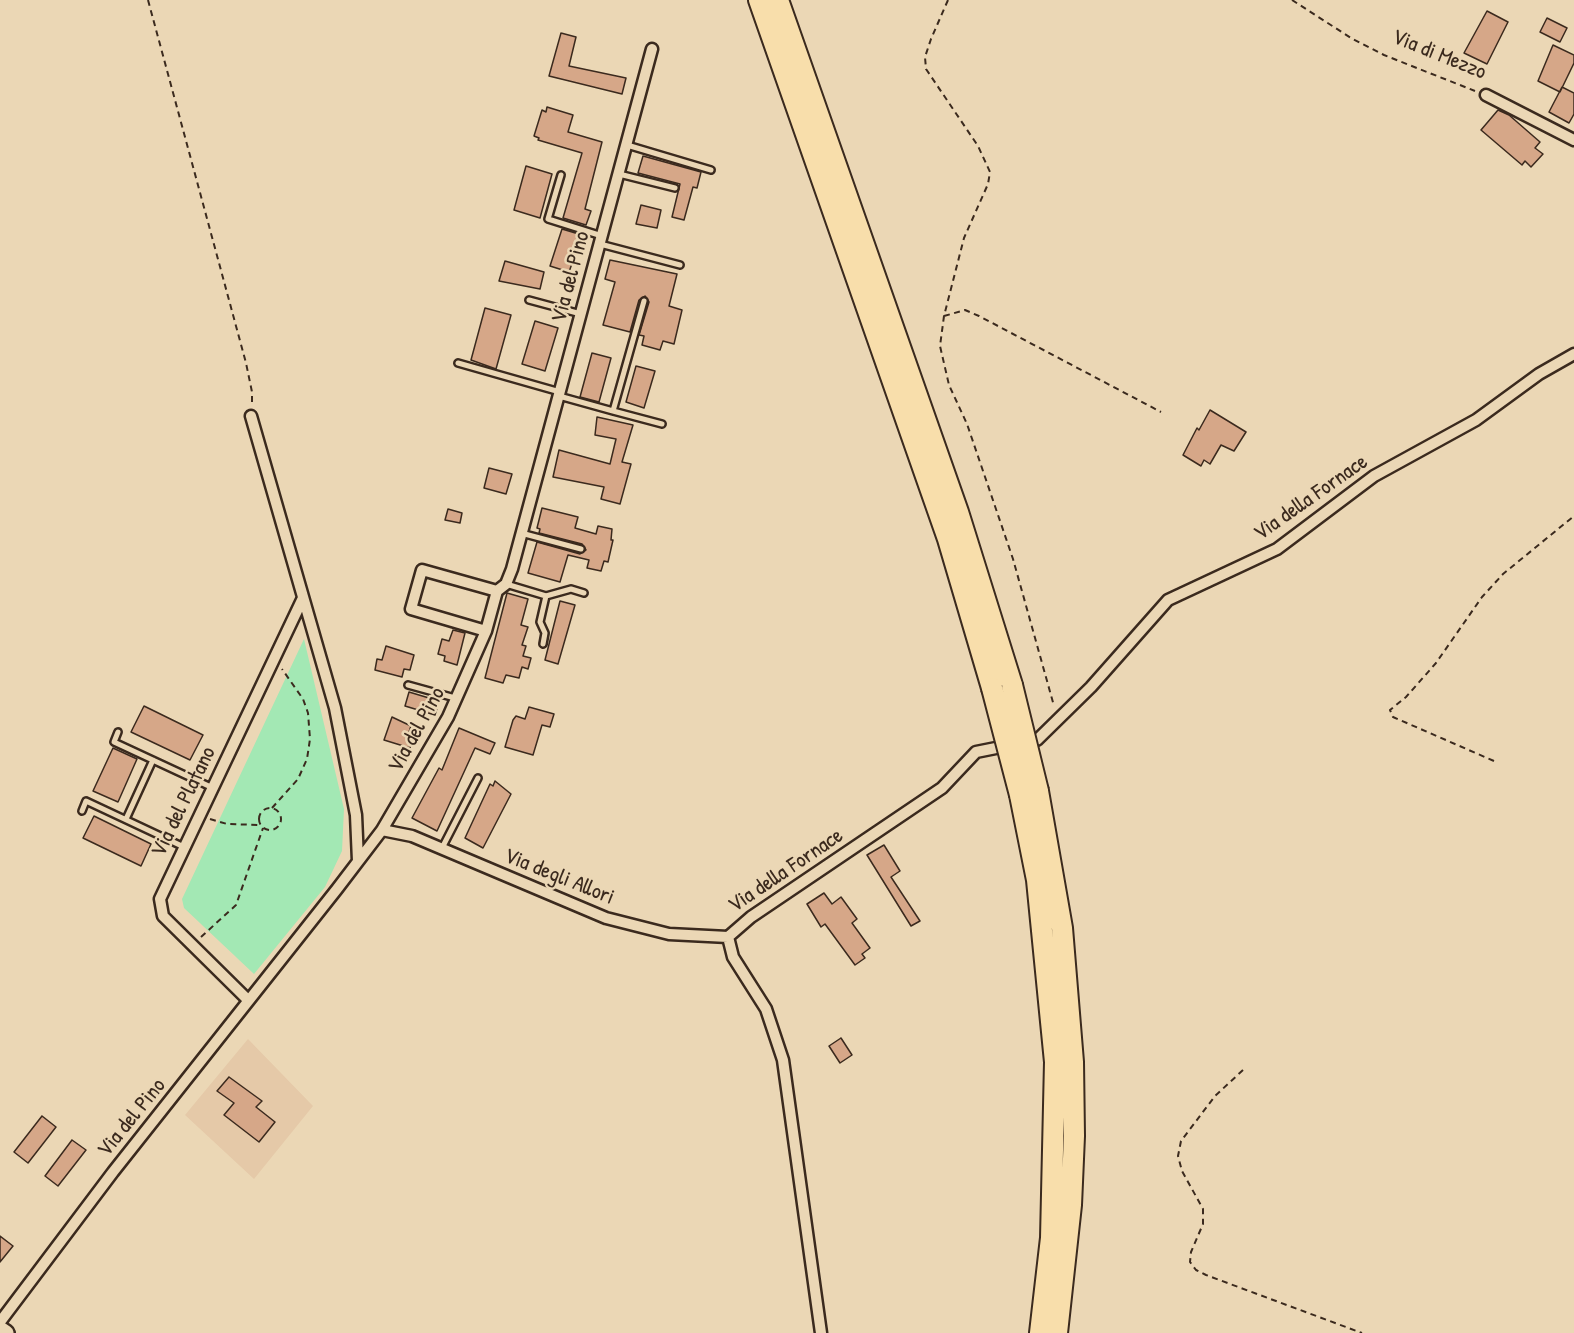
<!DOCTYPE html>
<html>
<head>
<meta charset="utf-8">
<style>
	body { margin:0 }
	canvas { display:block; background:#ebd7b5 }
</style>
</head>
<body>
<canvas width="1574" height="1333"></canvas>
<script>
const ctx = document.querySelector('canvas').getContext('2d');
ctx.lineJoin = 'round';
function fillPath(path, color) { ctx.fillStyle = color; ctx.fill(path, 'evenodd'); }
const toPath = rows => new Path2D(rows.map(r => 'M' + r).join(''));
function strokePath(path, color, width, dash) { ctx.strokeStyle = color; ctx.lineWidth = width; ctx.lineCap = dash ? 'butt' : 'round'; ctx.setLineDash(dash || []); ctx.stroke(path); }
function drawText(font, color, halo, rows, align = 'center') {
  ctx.font = font + ' "Patrick Hand",sans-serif'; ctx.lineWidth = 5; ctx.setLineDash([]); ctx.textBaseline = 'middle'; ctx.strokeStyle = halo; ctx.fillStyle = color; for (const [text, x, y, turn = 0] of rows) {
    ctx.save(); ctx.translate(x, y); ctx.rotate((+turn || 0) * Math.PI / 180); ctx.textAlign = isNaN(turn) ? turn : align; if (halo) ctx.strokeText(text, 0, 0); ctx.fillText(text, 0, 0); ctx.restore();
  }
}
fillPath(toPath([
	[248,1039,313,1106,254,1179,185,1115]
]), '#e5c9a8');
fillPath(toPath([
	[304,639,344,809,342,851,325,887,254,974,184,908,182,899]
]), '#a3e8b4');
const building = toPath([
	[1487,11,1508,22,1487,64,1464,53,1487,11],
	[1547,18,1567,28,1560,42,1540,32,1547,18],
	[561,33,576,37,569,66,626,78,622,94,549,76,561,33],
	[1553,45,1574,55,1574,63,1560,92,1538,81,1553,45],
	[1562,87,1574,93,1574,114,1569,123,1549,112,1562,87],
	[547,107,573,115,568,132,602,142,585,209,591,211,586,225,563,218,582,153,538,140,539,138,534,136,542,110,546,112,547,107],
	[1498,110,1509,115,1540,142,1535,148,1543,154,1531,167,1525,161,1522,165,1481,130,1498,110],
	[643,156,701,172,697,188,693,187,684,220,672,217,680,184,638,173,643,156],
	[526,166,552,174,540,218,514,210,526,166],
	[641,205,661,210,657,228,636,224,641,205],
	[562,229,582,235,569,272,550,266,562,229],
	[610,260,677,274,669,306,682,310,674,344,663,341,660,350,642,345,644,336,639,335,649,302,645,296,639,300,630,332,603,325,615,282,605,279,610,260],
	[505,261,544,272,540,289,499,281,505,261],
	[485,308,511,315,496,369,471,360,485,308],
	[535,321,558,328,545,371,522,364,535,321],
	[592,353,611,358,599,402,580,397,592,353],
	[636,366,655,371,644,408,626,402,636,366],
	[1210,410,1246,432,1234,451,1221,445,1210,464,1204,460,1201,466,1183,455,1197,428,1199,430,1210,410],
	[597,417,633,425,622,462,631,464,620,504,601,499,604,487,553,477,559,450,610,464,616,439,595,435,597,417],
	[489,468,512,474,506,494,484,488,489,468],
	[542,508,578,517,575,528,596,534,598,526,612,529,611,540,613,540,608,562,604,561,601,571,587,568,589,560,568,555,560,582,528,573,537,542,580,554,586,550,582,544,539,533,540,529,537,528,542,508],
	[448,509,462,513,460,523,445,520,448,509],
	[507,593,528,599,521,625,528,627,522,645,526,646,523,656,531,658,528,669,522,667,519,678,506,675,503,683,485,678,507,593],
	[560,601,575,605,558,664,545,660,560,601],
	[453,630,465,633,457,665,444,661,445,656,438,654,442,639,449,641,453,630],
	[386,646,414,655,410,670,404,669,402,677,375,670,377,659,382,660,386,646],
	[409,692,439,701,435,715,405,706,409,692],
	[144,706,203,735,190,760,131,732,144,706],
	[529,707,554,714,550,727,542,725,533,755,505,747,513,720,516,716,525,719,529,707],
	[392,717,411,726,409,732,414,733,410,748,384,740,392,717],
	[459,728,495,743,490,754,475,748,437,831,412,818,439,768,442,770,459,728],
	[113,748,137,759,118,802,93,791,113,748],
	[495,781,511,794,483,848,465,838,490,784,493,786,495,781],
	[94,816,151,844,141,866,83,838,94,816],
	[884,845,900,871,891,877,920,921,911,926,867,855,884,845],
	[824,893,832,904,841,897,857,919,852,923,870,948,862,954,865,958,855,965,825,924,821,927,807,904,824,893],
	[841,1038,852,1055,840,1063,829,1046,841,1038],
	[229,1077,262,1101,256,1107,275,1122,259,1142,224,1115,234,1103,217,1091,229,1077],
	[42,1116,56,1127,28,1163,14,1152,42,1116],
	[72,1140,86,1150,58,1186,45,1176,72,1140],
	[0,1236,13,1246,0,1262,0,1236]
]);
fillPath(building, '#d6a788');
strokePath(building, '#3b2a1e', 1.5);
const lane = toPath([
	[627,145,711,170],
	[619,174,675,188],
	[561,175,548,219,602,236],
	[600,244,680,265],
	[529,300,581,314],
	[458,363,560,392],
	[559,396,613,411,644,301],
	[613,411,662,424],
	[521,533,581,549],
	[506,584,546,596,571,589,584,593],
	[543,644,545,633,540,622,546,596],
	[408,685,455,698],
	[118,732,114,742,213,788],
	[82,811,86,801,184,847],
	[126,819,153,760],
	[442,848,478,778]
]);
const street = toPath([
	[1486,95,1574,140],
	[251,416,335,708,356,815,358,861],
	[486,631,411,609,422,570,497,591],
	[1037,740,1091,687,1168,600,1277,549,1374,476,1476,420,1539,374,1574,354],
	[382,830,412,836,606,918,669,934,728,937],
	[248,1000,163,916,160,899,303,598],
	[0,1322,113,1172,337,889,382,830,448,717,486,631,497,591,506,584,512,569,652,49],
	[821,1333,783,1060,766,1009,733,957,728,937,751,917,942,788,976,752,996,748]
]);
const secondary = toPath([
	[0,1329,6,1333]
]);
const highway = toPath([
	[759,0,948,539,992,688],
	[778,0,958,512,1012,685],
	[1038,791,1062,928,1073,1062,1074,1136,1071,1205,1057,1333],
	[1020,795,1037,880,1055,1062,1051,1238,1040,1333]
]);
strokePath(lane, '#3b2a1e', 10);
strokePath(street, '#3b2a1e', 15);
strokePath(secondary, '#3b2a1e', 20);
strokePath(highway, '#3b2a1e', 24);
strokePath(toPath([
	[148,0,246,363,252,392,252,404],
	[948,0,931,39,925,57,926,69,978,146,990,172,988,184,964,238,944,316,940,346,949,385,967,424,1013,559,1054,706],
	[1292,0,1351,38,1384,55,1475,91],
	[944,316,965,310,979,316,1161,412],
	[1494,761,1393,717,1390,710,1406,697,1436,663,1482,597,1503,574,1574,516],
	'259 819a11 11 0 1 1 22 0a11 11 0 1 1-22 0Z',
	[272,808,298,779,307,759,310,739,308,713,303,699,282,669],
	[210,819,227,824,261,825],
	[201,937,236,905,263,828],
	[1243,1070,1215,1096,1181,1141,1178,1156,1182,1171,1203,1209,1203,1224,1191,1252,1190,1262,1196,1270,1206,1275,1362,1333]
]), '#3b2a1e', 2, [6, 4.5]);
strokePath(lane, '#ebd7b5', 5);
strokePath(street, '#ebd7b5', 10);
strokePath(secondary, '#ebd7b5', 15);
strokePath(highway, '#f8deab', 20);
const highwayBridge = toPath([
	[1012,685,1038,791],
	[992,688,1020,795]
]);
strokePath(highwayBridge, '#3b2a1e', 24, []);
strokePath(highwayBridge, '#f8deab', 20);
drawText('22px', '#3b2a1e', '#ebd7b5', [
	["Via di Mezzo",1439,55,22],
	["Via del Pino",571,277,-75],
	["Via della Fornace",1311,498,-35],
	["Via del Pino",417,730,-61],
	["Via del Platano",184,802,-64],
	["Via della Fornace",786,871,-34],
	["Via degli Allori",559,877,22],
	["Via del Pino",132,1118,-51]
]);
</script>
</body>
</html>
